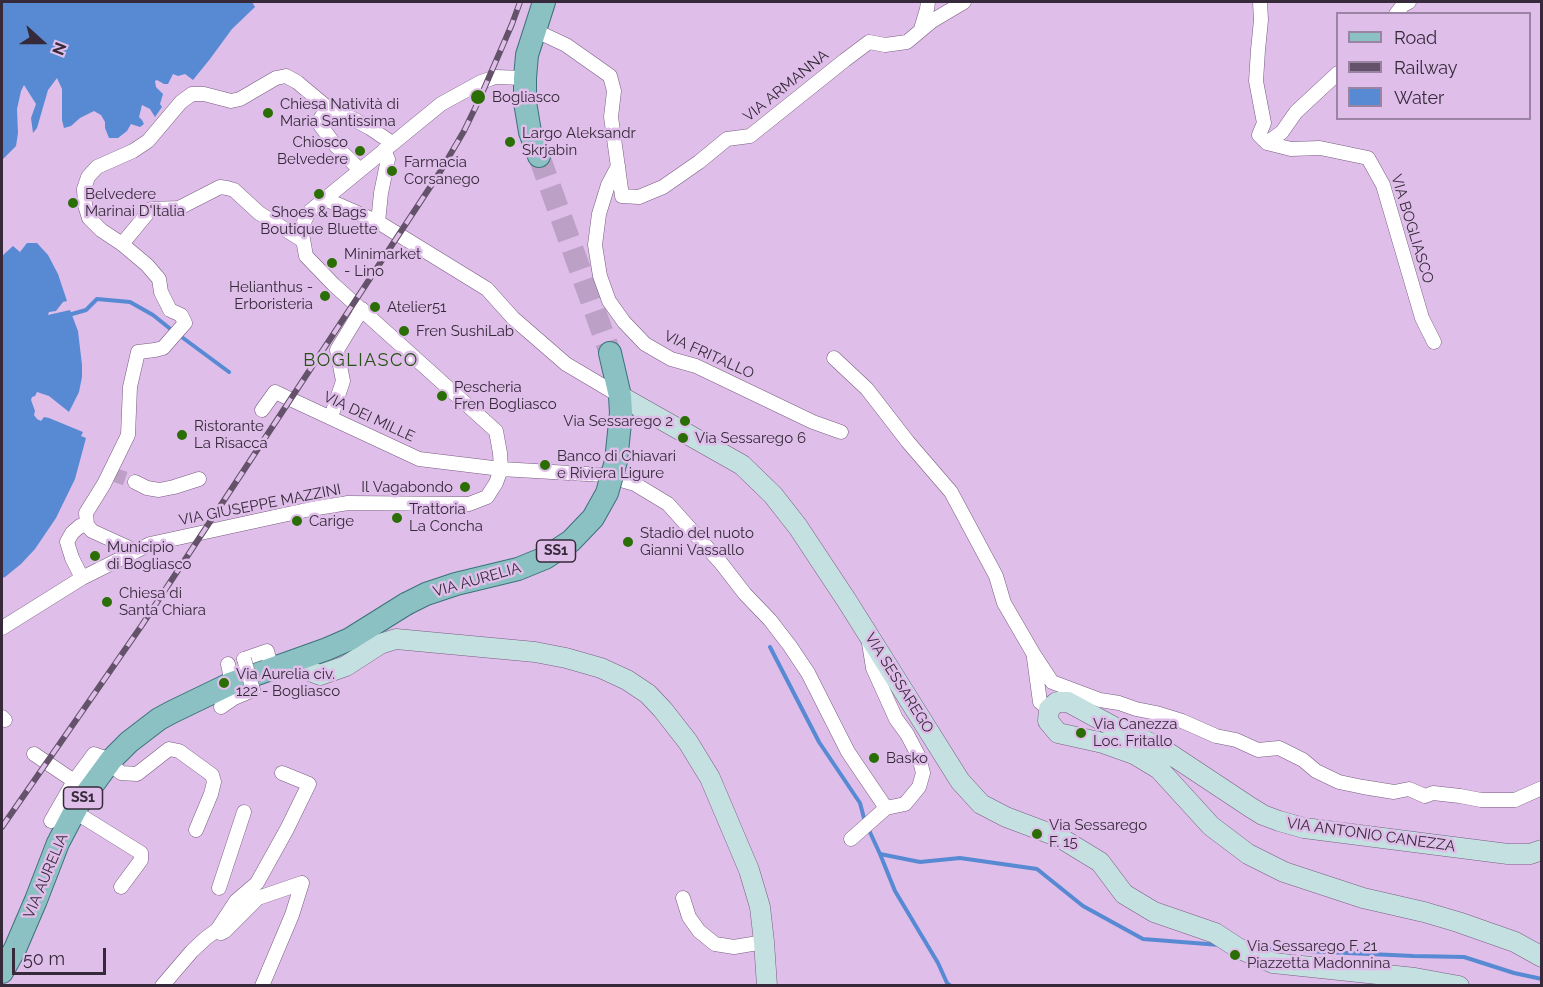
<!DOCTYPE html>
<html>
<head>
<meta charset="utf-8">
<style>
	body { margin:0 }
	#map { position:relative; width:1543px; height:987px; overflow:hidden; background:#dfbee9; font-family:Raleway,sans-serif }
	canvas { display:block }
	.frame { position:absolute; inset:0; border:3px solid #362a3a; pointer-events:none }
	.legend { position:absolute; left:1336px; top:12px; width:195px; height:108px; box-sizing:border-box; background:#dfbee9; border:2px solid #9b83a3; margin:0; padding:8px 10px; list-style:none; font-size:18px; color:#362a3a }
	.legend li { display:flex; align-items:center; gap:12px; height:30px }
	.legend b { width:30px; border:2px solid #9b83a3 }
	.north { position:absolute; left:12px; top:12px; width:60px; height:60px; -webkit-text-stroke:4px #dfbee9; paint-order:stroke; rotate:111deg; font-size:16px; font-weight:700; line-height:24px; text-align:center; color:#362a3a }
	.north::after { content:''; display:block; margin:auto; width:21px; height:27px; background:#362a3a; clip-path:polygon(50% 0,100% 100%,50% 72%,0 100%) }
	.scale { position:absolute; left:12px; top:948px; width:94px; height:27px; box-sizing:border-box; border:3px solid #362a3a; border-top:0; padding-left:8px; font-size:18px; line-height:21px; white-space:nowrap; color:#362a3a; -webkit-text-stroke:4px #dfbee9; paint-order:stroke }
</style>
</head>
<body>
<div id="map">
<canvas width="1543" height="987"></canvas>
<div class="frame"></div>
<ul class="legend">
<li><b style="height:8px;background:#8bc1c3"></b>Road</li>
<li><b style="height:8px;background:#635269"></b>Railway</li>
<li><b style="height:16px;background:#588ad3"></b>Water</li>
</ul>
<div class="north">N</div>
<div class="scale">50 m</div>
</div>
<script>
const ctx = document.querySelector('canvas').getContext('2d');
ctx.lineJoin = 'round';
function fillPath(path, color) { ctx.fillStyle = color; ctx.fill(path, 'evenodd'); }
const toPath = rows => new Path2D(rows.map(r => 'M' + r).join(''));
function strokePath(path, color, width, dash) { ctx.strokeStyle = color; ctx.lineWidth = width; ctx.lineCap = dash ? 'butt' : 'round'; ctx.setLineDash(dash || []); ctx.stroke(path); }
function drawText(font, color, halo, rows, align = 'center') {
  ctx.font = font + ' Raleway,sans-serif'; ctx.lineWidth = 5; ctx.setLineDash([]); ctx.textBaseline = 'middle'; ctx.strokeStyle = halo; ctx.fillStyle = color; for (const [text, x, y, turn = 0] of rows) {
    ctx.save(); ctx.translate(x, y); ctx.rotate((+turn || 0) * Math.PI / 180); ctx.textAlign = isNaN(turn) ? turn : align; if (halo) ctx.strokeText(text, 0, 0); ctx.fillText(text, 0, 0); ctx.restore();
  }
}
fillPath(toPath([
	[2,2,252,2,255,7,232,29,210,59,193,80,185,74,178,76,173,74,168,84,164,84,157,80,155,81,156,87,163,94,160,104,162,107,155,117,150,109,142,105,139,117,142,120,144,124,140,127,131,124,127,131,118,138,109,138,105,128,105,122,101,115,94,111,80,118,71,126,64,128,62,120,62,89,57,78,48,90,37,128,33,133,31,118,36,104,24,85,21,91,17,109,18,133,16,146,2,160],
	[27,243,37,243,48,255,58,274,67,301,63,302,56,311,49,312,48,315,70,310,78,331,82,365,82,377,79,392,69,412,49,396,37,392,35,396,32,397,31,400,35,411,34,415,37,419,41,421,44,417,49,418,83,432,81,436,86,438,75,479,56,518,35,549,21,564,5,577,2,578,2,256,13,246,20,252]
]), '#588ad3');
strokePath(toPath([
	[72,314,86,310,97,299,130,302,153,315,173,331],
	[179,335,229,372],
	[770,647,819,742,860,803,865,822],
	[868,828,880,854,920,862,960,858,1037,869,1083,906,1143,939,1220,945],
	[880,854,895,891,938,963,947,983,951,986],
	[1261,949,1413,956,1464,957,1514,973,1542,979]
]), '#588ad3', 4);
strokePath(toPath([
	[112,474,135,482]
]), '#bda0c6', 14, [14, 7]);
strokePath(toPath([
	[539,156,610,353]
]), '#bda0c6', 22, [22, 11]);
const street = toPath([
	[1260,2,1261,20,1258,50,1256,81,1264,123,1259,135,1267,143,1291,149,1320,148,1368,158,1383,185,1422,318,1434,342],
	[1396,14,1403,5,1409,2],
	[921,29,927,9,928,2],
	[534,30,566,45,610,76,614,91,611,117,622,196,639,197,663,187,699,162,727,139,750,136,845,60,869,42,885,45,907,42,932,21,964,2],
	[328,108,318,122,335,145,360,170],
	[1267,143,1282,132,1296,112,1338,73],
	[618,166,608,185,599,214,595,245,600,276,609,301,624,322,645,344,671,359,696,366,813,422,841,432],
	[325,199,378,222,487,289,513,318,566,364,620,396],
	[378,222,381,193,388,159,384,150],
	[122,244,151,209,179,208,220,187,227,188,234,190,259,213,302,240],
	[834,358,867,389,908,442,951,492,996,576,1004,603,1033,653,1052,682,1100,700,1119,703,1136,709,1156,713,1182,721,1216,736,1236,740,1258,750,1279,748,1303,760,1316,771,1339,782,1363,787,1394,792,1409,789,1425,796,1433,793,1460,796,1481,800,1515,800,1542,788],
	[275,392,419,459,501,469,604,475,635,484,668,504,721,563,745,594,770,620,790,646,808,673,848,752,886,808,905,804,919,787,923,773,919,757,907,734,896,719,873,668,869,643],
	[262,410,275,392],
	[331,417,343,381,337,350,362,309],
	[135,482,147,488,159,490,174,487,199,479],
	[136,551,92,531,87,525,86,513,104,484,128,435,130,387,138,352,155,350,163,348,185,323,181,315,170,310,161,292,159,279,147,265,122,244,101,230,89,218,85,205,84,189,88,177,97,167,133,151,148,141,181,102,192,94,204,94,231,101,240,99,276,78,286,76,297,82,328,108,346,115,370,128,392,143],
	[82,578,72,558,67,542,72,533,80,526,87,525],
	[2,628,82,578,150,544,311,509,348,503,469,504,487,497,496,483,501,469,500,453,496,431,334,285,306,256,301,228,309,212,441,104,481,82,490,79,495,77,525,78],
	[1034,658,1040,702,1049,709],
	[244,659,267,651,272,669],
	[228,664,232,683],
	[221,707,234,698,253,690],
	[2,717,5,720],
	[34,754,74,781],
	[109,762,121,773,137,774,169,749,179,751,212,775,214,782,211,794,196,830],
	[75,812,141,853,141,860,121,887],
	[51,821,74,781,94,754,111,760],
	[851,839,886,808],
	[219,888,244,812],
	[683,898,689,917,699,931,715,944,734,947,764,942],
	[219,931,221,933,225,931,258,898,302,883],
	[162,986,192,951,206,938,217,930,236,901,257,883,287,829,309,784,282,773],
	[262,986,292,915,302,883]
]);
const secondary = toPath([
	[620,396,742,465,773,495,798,527,847,601,960,781,981,804,1006,817,1059,837,1100,862,1124,894,1154,912,1215,933,1238,948,1273,963,1415,978,1459,986],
	[300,659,307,670,320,675,346,666,380,644,396,639,535,652,566,658,601,668,627,680,648,694,663,710,688,742,710,778,749,870,760,907,764,942,767,986],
	[1542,850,1530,854,1508,854,1304,828,1279,821,1263,815,1250,807,1161,748,1114,727,1068,702,1057,702,1049,709,1048,721,1058,733,1103,743,1134,754,1159,769,1211,826,1248,854,1284,872,1363,898,1424,912,1458,922,1515,942,1542,957]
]);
const primary = toPath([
	[539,156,530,132,525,102,525,78,527,55,544,2],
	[610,353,620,396,621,413],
	[2,972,15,949,36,900,58,843,78,805,111,760,129,742,159,719,172,712,232,683,327,649,350,639,406,604]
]);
strokePath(street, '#795c82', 15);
strokePath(secondary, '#795c82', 21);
strokePath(primary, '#3b7279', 24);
strokePath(street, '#fff', 14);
strokePath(secondary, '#c5e0e1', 20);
strokePath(primary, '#8bc1c3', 22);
const rail = toPath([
	[2,827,142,625,440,172,464,131,480,98,512,24,520,2]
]);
strokePath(rail, '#635269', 6);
strokePath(rail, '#dfbee9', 4, [11]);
const streetBridge = toPath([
	[244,659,253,690]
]);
const primaryBridge = toPath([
	[406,604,426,594,456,584,518,569,545,558,571,541,593,518,607,493,616,461,621,413]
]);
strokePath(streetBridge, '#795c82', 15, []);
strokePath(primaryBridge, '#3b7279', 24, []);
strokePath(streetBridge, '#fff', 14);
strokePath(primaryBridge, '#8bc1c3', 22);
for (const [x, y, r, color] of [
	[478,97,8,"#2b6e05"],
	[268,113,6,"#2b6e05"],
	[510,142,6,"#2b6e05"],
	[360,151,6,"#2b6e05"],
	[392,171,6,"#2b6e05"],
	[319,194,6,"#2b6e05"],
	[73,203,6,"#2b6e05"],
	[332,263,6,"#2b6e05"],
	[325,296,6,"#2b6e05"],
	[375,307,6,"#2b6e05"],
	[404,331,6,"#2b6e05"],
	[442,396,6,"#2b6e05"],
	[685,421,6,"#2b6e05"],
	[182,435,6,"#2b6e05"],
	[683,438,6,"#2b6e05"],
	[545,465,6,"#2b6e05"],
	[465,487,6,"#2b6e05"],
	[397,518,6,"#2b6e05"],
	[297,521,6,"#2b6e05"],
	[628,542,6,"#2b6e05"],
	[95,556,6,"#2b6e05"],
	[107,602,6,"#2b6e05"],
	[224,683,6,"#2b6e05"],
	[1081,733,6,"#2b6e05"],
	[874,758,6,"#2b6e05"],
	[1037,834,6,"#2b6e05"],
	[1235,955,6,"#2b6e05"]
]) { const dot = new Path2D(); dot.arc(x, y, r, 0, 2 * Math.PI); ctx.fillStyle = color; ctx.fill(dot); strokePath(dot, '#dfbee9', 2); }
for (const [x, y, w] of [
	[556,551,39],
	[83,798,39]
]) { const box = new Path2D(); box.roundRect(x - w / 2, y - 11, w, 22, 4.5); ctx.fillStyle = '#dfbee9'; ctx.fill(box); strokePath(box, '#362a3a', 1.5); }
drawText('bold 14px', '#362a3a', null, [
	["SS1",556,551],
	["SS1",83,798]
]);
drawText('15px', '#362a3a', '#dfbee9', [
	["VIA ARMANNA",786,86,-39],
	["VIA BOGLIASCO",1412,229,73],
	["VIA FRITALLO",709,355,24],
	["VIA DEI MILLE",369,417,25],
	["VIA GIUSEPPE MAZZINI",260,505,-11],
	["VIA AURELIA",477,580,-16],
	["VIA SESSAREGO",899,683,58],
	["VIA ANTONIO CANEZZA",1371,835,8],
	["VIA AURELIA",46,876,-67]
]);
drawText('15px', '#362a3a', '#dfbee9', [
	["Bogliasco",492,97],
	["Chiesa Natività di",280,104],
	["Maria Santissima",280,121],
	["Largo Aleksandr",522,133],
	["Skrjabin",522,150],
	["Chiosco",348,142,"right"],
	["Belvedere",348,159,"right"],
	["Farmacia",404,162],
	["Corsanego",404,179],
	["Belvedere",85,194],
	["Marinai D'Italia",85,211],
	["Shoes & Bags",319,212,"center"],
	["Boutique Bluette",319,229,"center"],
	["Minimarket",344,254],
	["- Lino",344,271],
	["Helianthus -",313,287,"right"],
	["Erboristeria",313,304,"right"],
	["Atelier51",387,307],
	["Fren SushiLab",416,331],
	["Pescheria",454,387],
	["Fren Bogliasco",454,404],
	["Via Sessarego 2",673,421,"right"],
	["Ristorante",194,426],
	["La Risacca",194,443],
	["Via Sessarego 6",695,438],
	["Banco di Chiavari",557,456],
	["e Riviera Ligure",557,473],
	["Il Vagabondo",453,487,"right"],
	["Trattoria",409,509],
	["La Concha",409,526],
	["Carige",309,521],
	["Stadio del nuoto",640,533],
	["Gianni Vassallo",640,550],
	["Municipio",107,547],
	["di Bogliasco",107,564],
	["Chiesa di",119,593],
	["Santa Chiara",119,610],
	["Via Aurelia civ.",236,674],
	["122 - Bogliasco",236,691],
	["Via Canezza",1093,724],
	["Loc. Fritallo",1093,741],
	["Basko",886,758],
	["Via Sessarego",1049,825],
	["F. 15",1049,842],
	["Via Sessarego F. 21",1247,946],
	["Piazzetta Madonnina",1247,963]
], 'left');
ctx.letterSpacing = '1.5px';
drawText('18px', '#275116', '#dfbee9', [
	["BOGLIASCO",361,361]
]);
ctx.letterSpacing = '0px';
</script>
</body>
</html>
